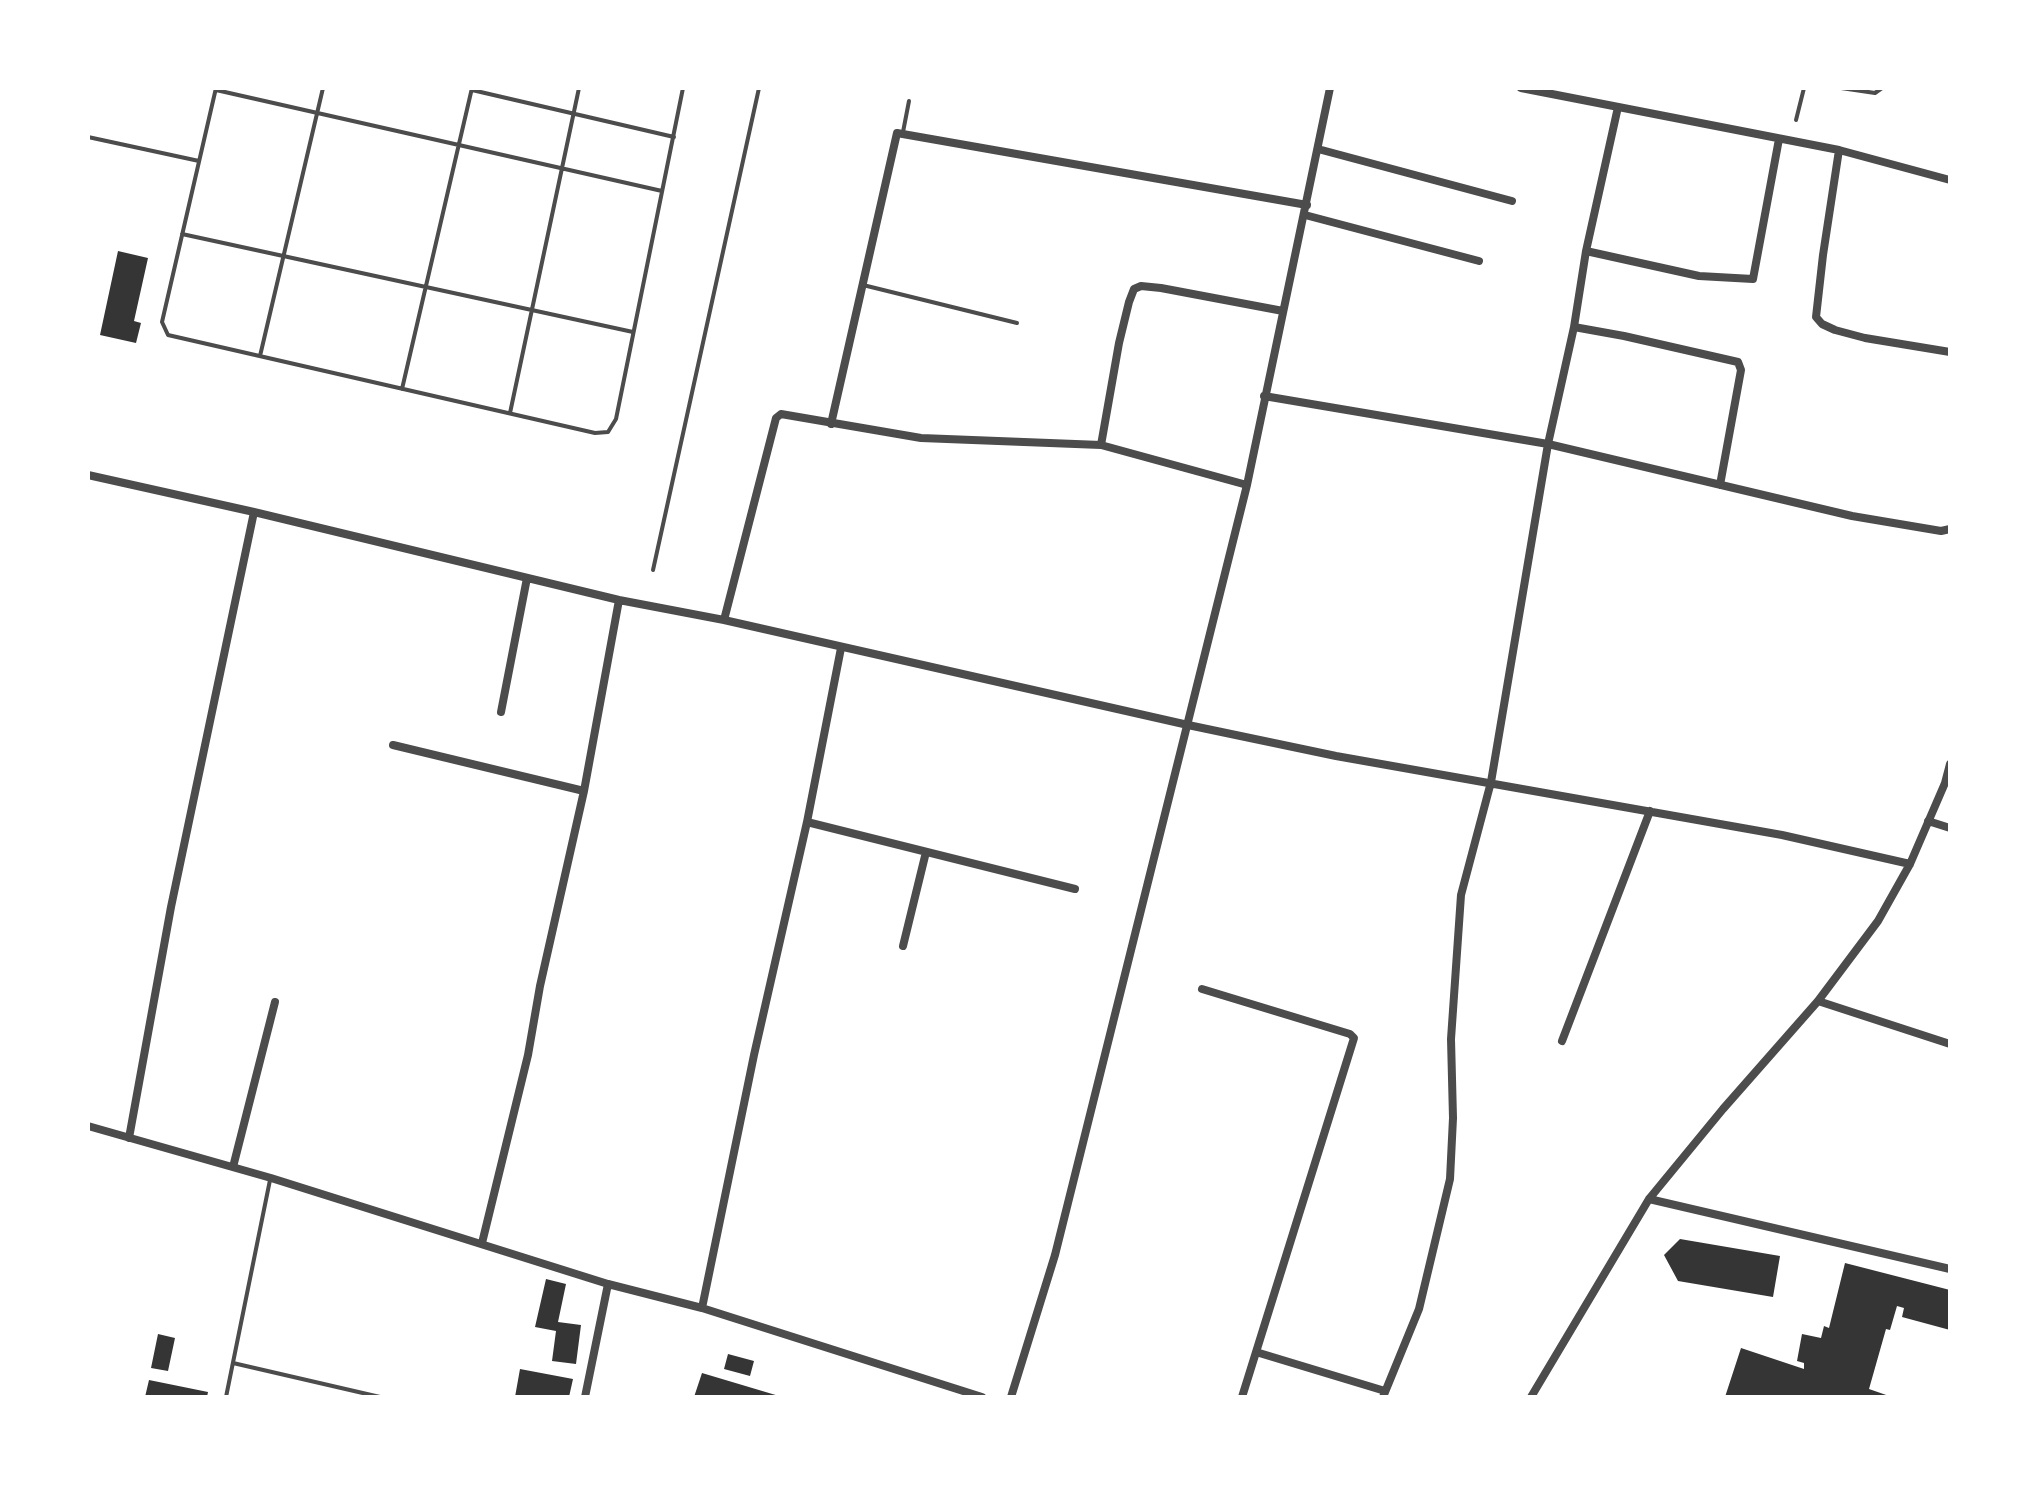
<!DOCTYPE html>
<html>
<head>
<meta charset="utf-8">
<style>
	body { margin:0 }
	#map { position:relative; width:2038px; height:1485px; overflow:hidden; background:#fff; font-family:Roboto,sans-serif }
	canvas { display:block }
	.frame { position:absolute; inset:0; border:90px solid #fff; pointer-events:none }
</style>
</head>
<body>
<div id="map">
<canvas width="2038" height="1485"></canvas>
<div class="frame"></div>
</div>
<script>
const ctx = document.querySelector('canvas').getContext('2d');
ctx.lineJoin = 'round';
function fillPath(path, color) { ctx.fillStyle = color; ctx.fill(path, 'evenodd'); }
const toPath = rows => new Path2D(rows.map(r => 'M' + r).join(''));
function strokePath(path, color, width, dash) { ctx.strokeStyle = color; ctx.lineWidth = width; ctx.lineCap = dash ? 'butt' : 'round'; ctx.setLineDash(dash || []); ctx.stroke(path); }
fillPath(toPath([
	[118,251,148,258,134,321,141,323,136,343,100,335],
	[1680,1239,1780,1256,1773,1297,1678,1281,1664,1255],
	[1845,1263,1950,1290,1950,1330,1902,1317,1904,1308,1897,1306,1890,1330,1886,1329,1869,1389,1892,1397,1725,1397,1741,1348,1804,1369,1804,1363,1797,1361,1802,1334,1821,1338,1824,1326,1829,1328],
	[546,1279,566,1284,558,1322,581,1325,576,1364,552,1361,556,1331,535,1327],
	[158,1334,175,1338,168,1371,151,1368],
	[728,1354,754,1361,750,1376,724,1369],
	[520,1369,573,1379,569,1397,515,1397],
	[702,1373,779,1396,779,1397,694,1397],
	[149,1380,208,1392,207,1397,145,1397]
]), '#353535');
strokePath(toPath([
	[216,88,162,322,168,335,595,433,608,432,616,419,683,88],
	[1841,88,1875,93,1882,88],
	[216,90,662,191],
	[472,90,674,137],
	[1796,120,1804,88],
	[903,132,909,101],
	[88,137,199,161],
	[182,234,633,332],
	[863,285,1017,323],
	[260,356,323,88],
	[402,389,472,88],
	[510,413,579,88],
	[653,570,759,88],
	[233,1363,380,1397],
	[226,1397,270,1180]
]), '#4c4c4c', 4);
strokePath(toPath([
	[1521,88,1839,150,1950,180],
	[1318,149,1512,201],
	[1839,150,1823,255,1816,317,1822,324,1835,330,1865,338,1950,352],
	[1305,215,1479,261],
	[1586,251,1699,276,1753,279,1779,139],
	[1574,327,1624,336,1738,362,1741,370,1720,485],
	[1264,396,1548,444,1852,516,1941,531,1950,529],
	[831,424,897,133,1307,205],
	[1101,445,1119,343,1129,302,1134,289,1141,286,1161,288,1283,311],
	[88,475,254,512,619,600,724,620,1188,725,1336,756,1782,835,1910,864],
	[724,620,776,418,781,414,921,438,1101,445,1247,485],
	[501,712,527,578],
	[393,745,584,791],
	[1928,821,1950,828],
	[807,822,1075,889],
	[903,946,926,852],
	[1202,989,1350,1034,1354,1038,1242,1397],
	[1818,1001,1950,1044],
	[1562,1041,1650,811],
	[88,1126,271,1178,608,1284,702,1308,982,1397],
	[129,1138,171,907,254,512],
	[233,1167,275,1002],
	[1649,1199,1950,1269],
	[482,1243,528,1055,540,986,584,791,619,600],
	[702,1308,754,1055,807,822,841,648],
	[1256,1352,1385,1391],
	[585,1397,608,1284],
	[1011,1397,1055,1255,1247,485,1330,88],
	[1383,1397,1419,1309,1450,1179,1453,1118,1451,1039,1461,895,1491,782,1548,444,1574,327,1586,251,1618,107],
	[1531,1397,1649,1199,1723,1109,1818,1001,1878,921,1910,864,1945,783,1950,764]
]), '#4c4c4c', 8);
</script>
</body>
</html>
